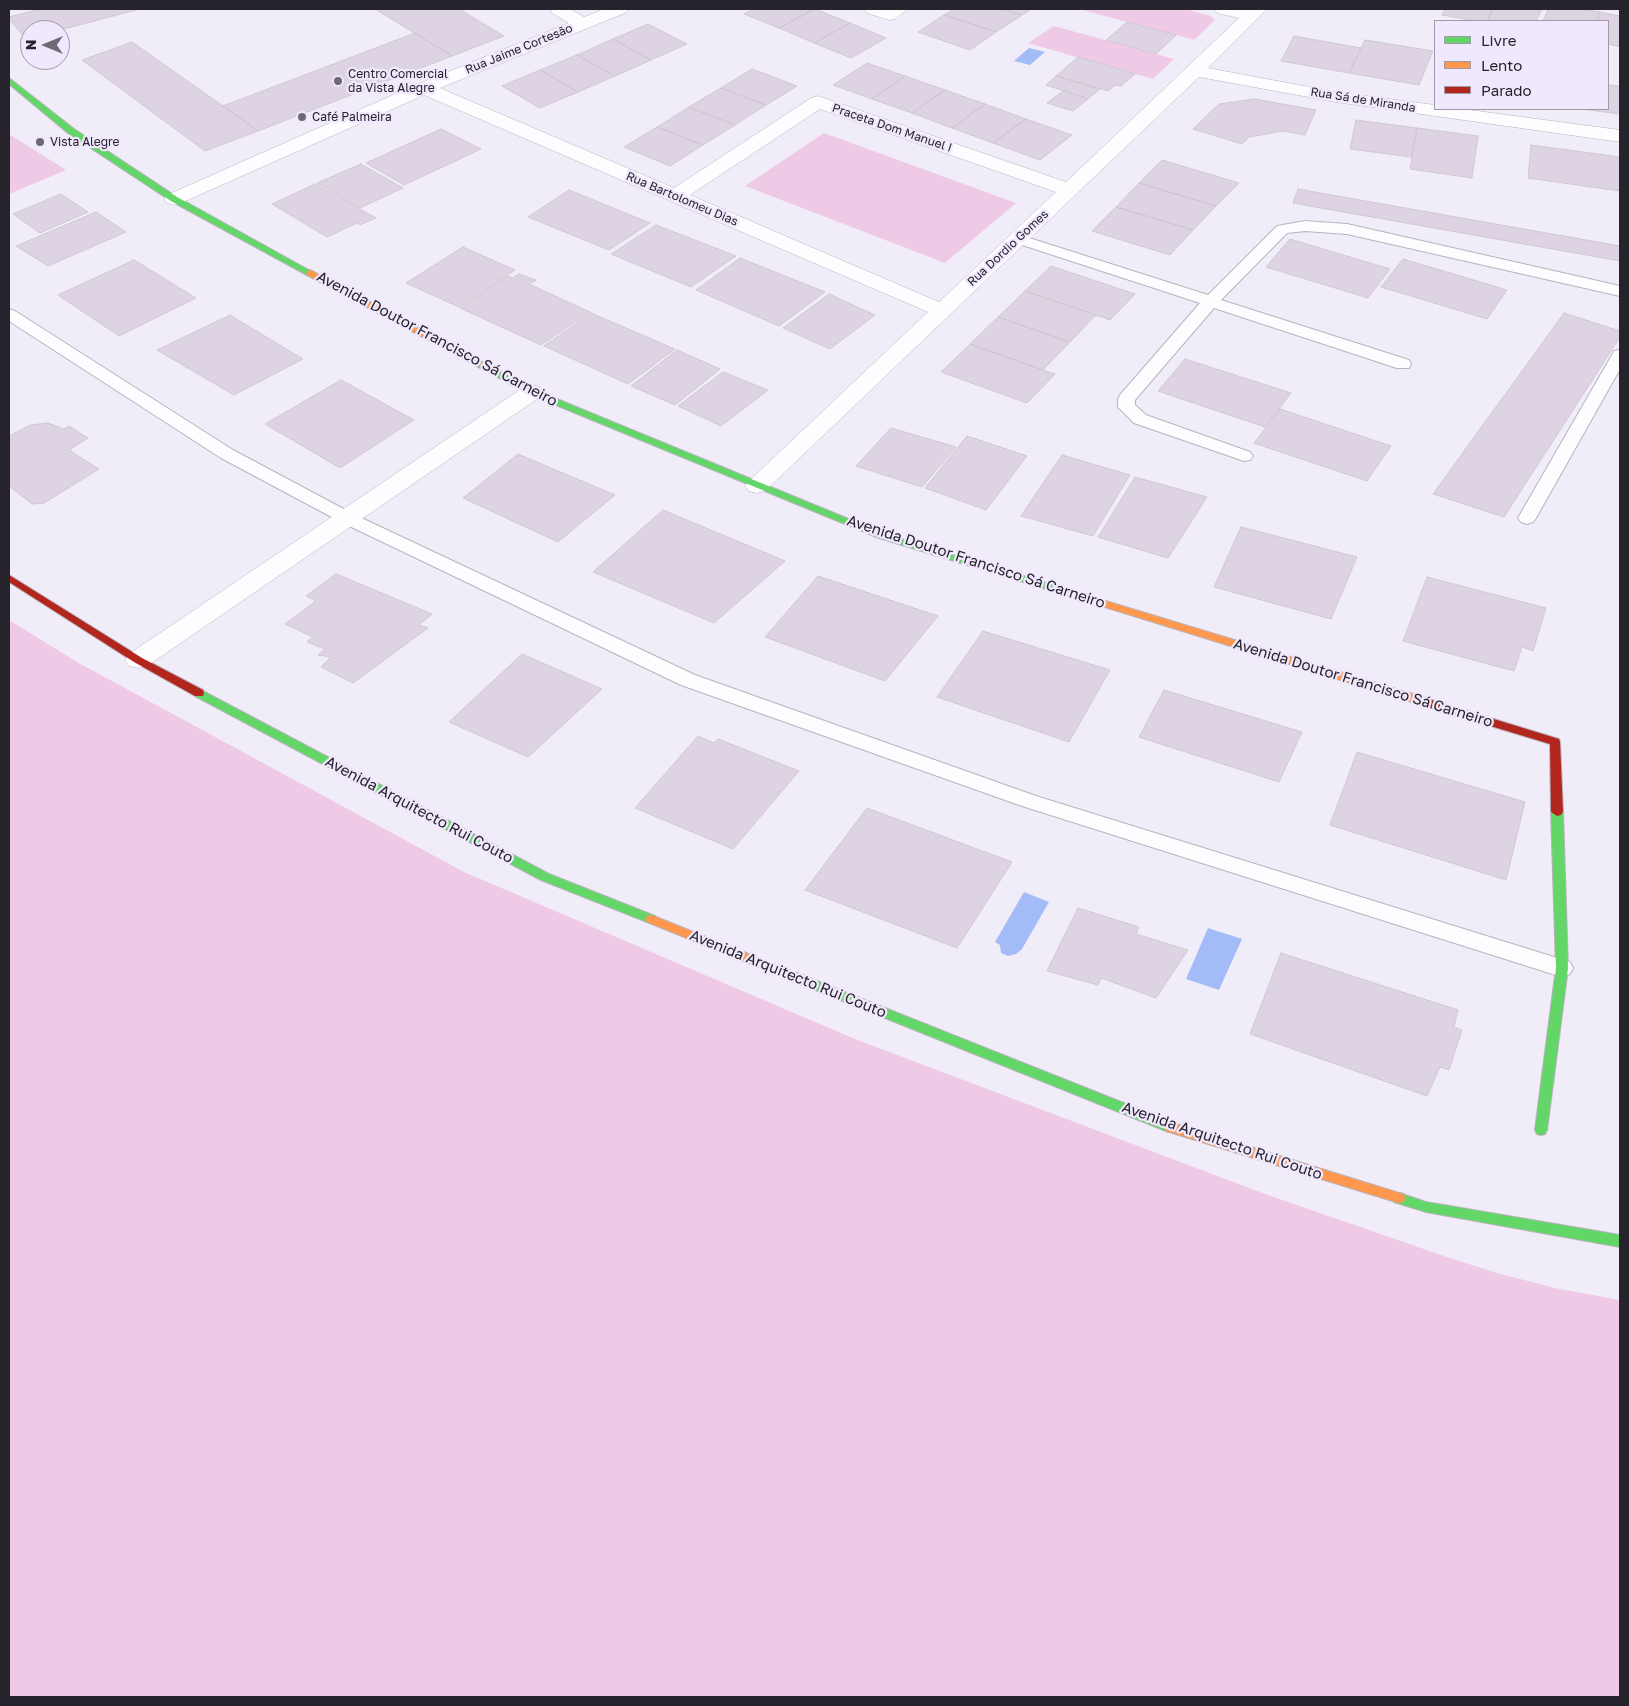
<!DOCTYPE html>
<html>
<head>
<meta charset="utf-8">
<style>
	body { margin:0 }
	#map { position:relative; width:1629px; height:1706px; overflow:hidden; background:#f1edf8; font-family:"Golos Text",sans-serif }
	canvas { display:block }
	.frame { position:absolute; inset:0; border:10px solid #27232c; pointer-events:none }
	.legend { position:absolute; left:1434px; top:20px; width:175px; height:90px; box-sizing:border-box; background:#f0e8fd; border:1px solid #a099a9; margin:0; padding:6px 9px; list-style:none; font-size:15px; color:#27232c }
	.legend li { display:flex; align-items:center; gap:10px; height:25px }
	.legend b { width:25px; border:1px solid #a099a9 }
	.north { position:absolute; left:20px; top:20px; width:50px; height:50px; box-sizing:border-box; background:#f0e8fd; border:1px solid #a099a9; border-radius:50%; rotate:270deg; font-size:14px; font-weight:700; line-height:20px; text-align:center; color:#27232c }
	.north::after { content:''; display:block; margin:auto; width:18px; height:22px; background:#6e6a73; clip-path:polygon(50% 0,100% 100%,50% 72%,0 100%) }
</style>
</head>
<body>
<div id="map">
<canvas width="1629" height="1706"></canvas>
<div class="frame"></div>
<ul class="legend">
<li><b style="height:6px;background:#63d668"></b>Livre</li>
<li><b style="height:6px;background:#ff974d"></b>Lento</li>
<li><b style="height:6px;background:#b3261e"></b>Parado</li>
</ul>
<div class="north">N</div>
</div>
<script>
const ctx = document.querySelector('canvas').getContext('2d');
ctx.lineJoin = 'round';
function fillPath(path, color) { ctx.fillStyle = color; ctx.fill(path, 'evenodd'); }
const toPath = rows => new Path2D(rows.map(r => 'M' + r).join(''));
function strokePath(path, color, width, dash) { ctx.strokeStyle = color; ctx.lineWidth = width; ctx.lineCap = dash ? 'butt' : 'round'; ctx.setLineDash(dash || []); ctx.stroke(path); }
function drawText(font, color, halo, rows, align = 'center') {
  ctx.font = font + ' "Golos Text",sans-serif'; ctx.lineWidth = 4.5; ctx.setLineDash([]); ctx.textBaseline = 'middle'; ctx.strokeStyle = halo; ctx.fillStyle = color; for (const [text, x, y, turn = 0] of rows) {
    ctx.save(); ctx.translate(x, y); ctx.rotate((+turn || 0) * Math.PI / 180); ctx.textAlign = isNaN(turn) ? turn : align; if (halo) ctx.strokeText(text, 0, 0); ctx.fillText(text, 0, 0); ctx.restore();
  }
}
fillPath(toPath([
	[1079,9,1186,9,1210,16,1215,20,1194,40],
	[1054,26,1174,59,1153,79,1028,43],
	[824,133,1016,203,945,263,745,186],
	[9,134,66,170,9,194],
	[9,620,77,662,464,872,855,1039,1265,1194,1447,1257,1497,1273,1555,1288,1620,1300,1620,1697,9,1697]
]), '#efcae6');
fillPath(toPath([
	[1029,48,1045,52,1030,65,1014,61],
	[1024,892,1049,902,1022,949,1016,954,1008,956,1001,953,1000,945,995,942],
	[1208,928,1242,939,1219,990,1186,979]
]), '#a3bbf7');
const building = toPath([
	[41,9,140,9,60,30,30,30,30,38,26,39,9,19,9,17,41,9],
	[375,9,459,9,504,36,452,56,375,9],
	[753,9,815,9,779,28,744,14,753,9],
	[815,9,850,23,814,43,779,28,815,9],
	[954,9,1003,9,1022,15,996,32,944,15,954,9],
	[1003,9,1032,9,1022,15,1003,9],
	[1445,9,1493,9,1487,21,1476,21,1442,15,1445,9],
	[1493,9,1542,9,1536,21,1487,21,1493,9],
	[1548,9,1580,9,1600,12,1597,21,1543,21,1548,9],
	[1600,12,1620,16,1620,47,1608,44,1608,21,1597,21,1600,12],
	[944,15,996,32,970,50,918,32,944,15],
	[1127,22,1176,35,1156,54,1106,40,1127,22],
	[850,23,886,38,851,58,814,43,850,23],
	[648,24,687,44,651,60,613,39,648,24],
	[415,33,452,56,258,131,223,106,415,33],
	[1294,36,1361,48,1349,73,1281,61,1294,36],
	[613,39,651,60,615,76,577,55,613,39],
	[1365,40,1433,51,1419,85,1349,73,1365,40],
	[132,42,223,106,258,131,205,151,82,60,132,42],
	[577,55,615,76,578,92,540,70,577,55],
	[1078,57,1135,74,1121,86,1115,85,1108,91,1056,76,1078,57],
	[867,63,905,76,872,99,833,85,867,63],
	[752,69,797,86,766,105,721,88,752,69],
	[540,70,578,92,540,108,502,86,540,70],
	[905,76,945,90,912,113,872,99,905,76],
	[1056,76,1100,89,1088,99,1046,85,1056,76],
	[1608,85,1620,86,1620,114,1581,109,1608,109,1608,85],
	[721,88,766,105,735,125,689,107,721,88],
	[945,90,985,104,952,128,912,113,945,90],
	[1063,91,1088,99,1073,111,1047,103,1063,91],
	[1254,99,1316,110,1305,135,1283,131,1249,137,1242,144,1193,129,1219,104,1254,99],
	[985,104,1026,119,993,143,952,128,985,104],
	[689,107,735,125,703,145,657,127,689,107],
	[1026,119,1072,135,1040,160,993,143,1026,119],
	[1356,120,1417,128,1411,157,1350,149,1356,120],
	[657,127,703,145,670,166,624,147,657,127],
	[1417,128,1478,136,1472,178,1410,169,1417,128],
	[441,129,481,149,404,185,366,163,441,129],
	[1531,145,1620,157,1620,191,1528,178,1531,145],
	[1162,160,1239,183,1216,206,1139,183,1162,160],
	[361,164,403,188,360,208,317,183,361,164],
	[1139,183,1216,206,1193,230,1116,207,1139,183],
	[315,184,376,218,360,225,357,223,327,237,272,204,315,184],
	[1298,189,1620,246,1620,261,1293,203,1298,189],
	[569,190,650,223,609,250,528,217,569,190],
	[61,194,88,212,40,233,13,214,61,194],
	[1116,207,1193,230,1170,255,1092,231,1116,207],
	[96,212,126,232,48,266,16,246,96,212],
	[656,225,736,256,691,287,611,254,656,225],
	[1290,239,1390,269,1368,298,1266,267,1290,239],
	[463,247,515,270,459,307,406,283,463,247],
	[740,258,825,292,779,326,696,290,740,258],
	[1403,259,1507,290,1487,319,1381,287,1403,259],
	[134,260,196,298,119,336,58,295,134,260],
	[1051,266,1135,294,1110,320,1025,291,1051,266],
	[519,274,536,280,529,284,590,312,541,345,460,308,508,276,513,278,519,274],
	[1025,291,1096,315,1070,342,998,317,1025,291],
	[829,294,875,315,830,349,783,328,829,294],
	[591,313,675,349,628,384,544,346,591,313],
	[1564,313,1620,331,1620,337,1504,517,1433,494,1564,313],
	[230,315,303,359,234,395,157,350,230,315],
	[998,317,1070,342,1043,370,970,344,998,317],
	[970,344,1043,370,1055,374,1027,403,941,372,970,344],
	[677,350,720,369,675,405,631,386,677,350],
	[1185,359,1291,393,1265,427,1158,391,1185,359],
	[723,372,768,390,721,426,678,406,723,372],
	[341,380,414,420,340,468,265,424,341,380],
	[1280,409,1391,446,1367,481,1254,443,1280,409],
	[48,423,64,429,69,426,88,438,69,450,99,469,44,503,32,504,9,486,9,436,30,425,48,423],
	[891,428,956,447,922,487,856,466,891,428],
	[967,436,1027,456,986,510,925,488,967,436],
	[518,454,615,495,558,542,463,498,518,454],
	[1062,455,1130,475,1093,536,1021,516,1062,455],
	[1135,477,1207,497,1168,558,1098,537,1135,477],
	[663,510,785,561,714,623,593,572,663,510],
	[1241,527,1357,557,1331,619,1214,587,1241,527],
	[336,574,432,614,419,625,428,628,353,683,321,667,331,657,318,655,325,649,307,642,313,637,285,624,316,601,306,596,336,574],
	[818,576,938,616,885,681,765,637,818,576],
	[1427,577,1546,608,1533,651,1522,647,1514,671,1403,641,1427,577],
	[983,631,1110,670,1069,742,937,697,983,631],
	[522,654,602,689,528,757,449,722,522,654],
	[1164,690,1302,732,1279,782,1139,737,1164,690],
	[698,736,714,743,718,739,799,771,733,849,635,808,698,736],
	[1357,752,1525,802,1506,880,1330,825,1357,752],
	[867,808,1012,862,957,948,805,890,867,808],
	[1078,908,1139,927,1136,934,1188,950,1156,998,1101,978,1098,985,1047,971,1078,908],
	[1281,953,1458,1010,1454,1027,1462,1030,1449,1070,1440,1067,1427,1096,1250,1034,1281,953]
]);
fillPath(building, '#ddd3e2');
strokePath(building, '#cec8d2', 1);
const lane = toPath([
	[1305,221,1347,224,1620,286,1620,296,1347,234,1305,231,1287,233,1221,300,1409,360,1411,364,1409,368,1397,368,1214,308,1135,400,1135,405,1146,415,1250,452,1253,456,1250,460,1244,461,1134,423,1118,407,1118,399,1120,395,1200,303,1013,242,1010,239,1013,236,1018,234,1023,236,1208,295,1277,226,1305,221],
	[9,309,15,311,233,450,353,514,695,675,1036,796,1570,962,1573,968,1570,974,1562,977,1022,806,681,685,341,522,221,458,9,321,9,309],
	[1620,350,1620,369,1536,518,1533,522,1527,524,1521,522,1518,518,1612,355,1614,351,1620,350]
]);
const street = toPath([
	[550,9,570,9,584,17,604,9,628,9,625,13,440,88,674,188,811,98,818,96,1066,182,1239,18,1217,13,1215,9,1267,9,1208,68,1336,92,1435,105,1435,109,1462,109,1620,130,1620,142,1336,102,1199,77,765,491,757,493,749,491,745,486,749,481,928,312,424,95,181,203,174,205,167,203,164,199,167,195,418,84,569,23,552,13,550,9],
	[820,109,1056,192,939,302,690,195,820,109],
	[864,9,908,9,895,19,889,20,867,13,864,9],
	[532,385,540,387,543,392,540,397,147,666,138,668,129,666,125,660,129,654,524,387,532,385]
]);
const fast = toPath([
	[9,78,74,129,177,197,314,273,310,276,307,275,171,201,68,133,9,84,9,78],
	[478,360,535,390,885,534,1103,600,1104,602,1103,604,1095,604,879,538,529,394,475,365,474,363,478,360],
	[199,689,549,874,655,916,657,919,655,922,651,923,647,922,541,880,195,696,194,693,195,690,199,689],
	[1557,808,1563,812,1568,968,1547,1130,1545,1134,1541,1135,1537,1134,1535,1130,1556,968,1551,812,1557,808],
	[797,973,1174,1123,1176,1127,1174,1131,1170,1132,1166,1131,793,981,791,978,793,975,797,973],
	[1399,1193,1426,1202,1620,1235,1620,1247,1426,1212,1394,1202,1393,1198,1394,1194,1399,1193]
]);
const slow = toPath([
	[310,270,481,361,482,363,481,365,475,365,307,275,306,273,310,270],
	[1099,599,1426,698,1427,701,1422,705,1418,704,1095,604,1094,602,1095,600,1099,599],
	[651,915,801,975,803,978,801,981,793,981,647,922,645,919,647,916,651,915],
	[1170,1122,1399,1193,1404,1194,1405,1198,1404,1202,1399,1203,1166,1131,1164,1127,1166,1123,1170,1122]
]);
const jam = toPath([
	[9,575,142,658,203,690,204,693,203,696,195,696,134,662,9,582,9,575],
	[1422,697,1559,739,1560,742,1563,812,1561,815,1557,816,1551,812,1550,744,1418,704,1417,701,1422,697]
]);
strokePath(lane, '#b8b4be', 2);
strokePath(street, '#b8b4be', 1);
strokePath(fast, '#b8b4be', 2);
strokePath(slow, '#b8b4be', 2);
strokePath(jam, '#b8b4be', 2);
fillPath(lane, '#fdfcfe');
fillPath(street, '#fdfcfe');
fillPath(fast, '#63d668');
fillPath(slow, '#ff974d');
fillPath(jam, '#b3261e');
for (const [x, y, r, color] of [
	[338,81,5,"#6e6a73"],
	[302,117,5,"#6e6a73"],
	[40,142,5,"#6e6a73"]
]) { const dot = new Path2D(); dot.arc(x, y, r, 0, 2 * Math.PI); ctx.fillStyle = color; ctx.fill(dot); strokePath(dot, '#f0e8fd', 2); }
drawText('12px', '#27232c', '#f0e8fd', [
	["Rua Jaime Cortesão",519,49,-22],
	["Rua Sá de Miranda",1363,100,9],
	["Praceta Dom Manuel I",892,128,19],
	["Rua Bartolomeu Dias",682,199,23],
	["Rua Dordio Gomes",1008,248,-43]
]);
drawText('12px', '#27232c', '#f0e8fd', [
	["Centro Comercial",348,74],
	["da Vista Alegre",348,88],
	["Café Palmeira",312,117],
	["Vista Alegre",50,142]
], 'left');
drawText('15px', '#27232c', '#f0e8fd', [
	["Avenida Doutor Francisco Sá Carneiro",437,339,28],
	["Avenida Doutor Francisco Sá Carneiro",976,562,18],
	["Avenida Doutor Francisco Sá Carneiro",1363,683,17],
	["Avenida Arquitecto Rui Couto",419,810,28],
	["Avenida Arquitecto Rui Couto",788,974,22],
	["Avenida Arquitecto Rui Couto",1222,1141,19]
]);
</script>
</body>
</html>
